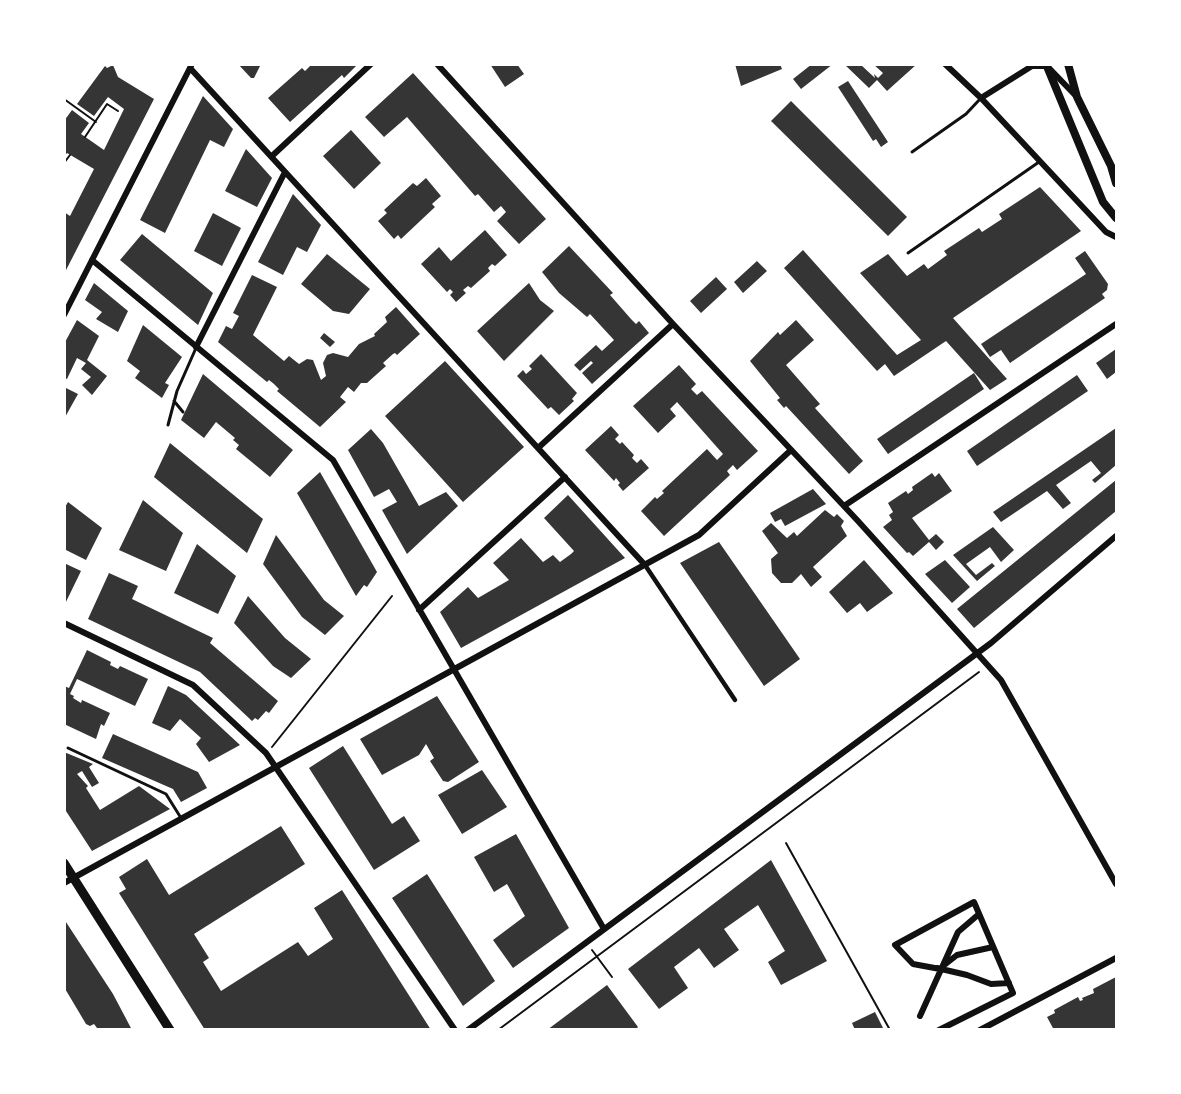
<!DOCTYPE html>
<html>
<head>
<meta charset="utf-8">
<style>
	body { margin:0 }
	#map { position:relative; width:1181px; height:1094px; overflow:hidden; background:#fff; font-family:"IBM Plex Sans",sans-serif }
	canvas { display:block }
	.frame { position:absolute; inset:0; border:66px solid #fff; pointer-events:none }
</style>
</head>
<body>
<div id="map">
<canvas width="1181" height="1094"></canvas>
<div class="frame"></div>
</div>
<script>
const ctx = document.querySelector('canvas').getContext('2d');
ctx.lineJoin = 'round';
function fillPath(path, color) { ctx.fillStyle = color; ctx.fill(path, 'evenodd'); }
const toPath = rows => new Path2D(rows.map(r => 'M' + r).join(''));
function strokePath(path, color, width, dash) { ctx.strokeStyle = color; ctx.lineWidth = width; ctx.lineCap = dash ? 'butt' : 'round'; ctx.setLineDash(dash || []); ctx.stroke(path); }
fillPath(toPath([
	[238,64,261,64,254,78,251,78],
	[312,64,358,64,344,78,342,75,290,122,268,98,302,68,305,71],
	[490,64,517,64,524,74,505,87],
	[735,64,780,64,782,69,741,86],
	[812,64,833,64,801,89,793,79],
	[844,64,860,64,875,78,874,74,878,78,883,73,873,64,917,64,887,91,877,80,869,88],
	[113,65,118,77,154,99,64,274,64,212,70,216,94,169,67,153,64,157,64,121,72,110,89,123,81,134,104,150,124,109,108,97,94,116,77,104,105,66,107,68],
	[413,73,546,219,519,244,497,221,506,212,501,206,494,212,478,194,475,196,407,117,384,137,365,117],
	[848,81,888,142,881,147,876,139,873,141,838,87],
	[203,96,233,129,224,147,210,140,165,233,140,220],
	[791,101,907,217,888,236,771,121],
	[351,130,381,163,354,189,323,156],
	[246,149,272,178,257,207,225,191],
	[426,178,441,196,432,204,435,207,401,239,398,235,394,239,378,221,387,213,384,210,413,183,417,186],
	[1040,187,1081,231,953,318,1007,379,990,390,946,341,894,376,885,364,877,371,784,268,803,250,897,355,921,340,860,273,888,254,907,276,924,264,928,269,947,255,944,251,979,228,982,232,1002,219,999,214],
	[293,194,321,225,307,252,297,247,283,275,258,262],
	[213,213,241,228,222,266,194,251],
	[485,230,507,255,495,266,492,264,488,268,490,271,471,288,468,286,463,290,466,293,456,302,450,295,453,292,450,289,447,292,421,264,439,247,451,261],
	[142,234,213,293,198,325,120,260],
	[569,246,613,293,610,295,631,319,636,324,639,321,649,333,592,384,582,373,593,363,591,361,580,371,574,365,596,345,602,351,614,340,590,314,587,317,559,293,542,272],
	[1085,251,1108,284,1107,290,1102,294,1105,298,1010,363,1001,350,990,357,981,344,1086,274,1075,258],
	[327,254,370,289,349,314,333,311,301,284],
	[757,261,767,271,743,293,734,282],
	[252,275,277,287,253,335,284,361,289,356,299,364,307,359,313,360,321,380,326,376,323,363,327,355,333,353,348,357,359,344,375,336,374,334,387,322,385,317,396,307,420,334,397,355,395,353,393,354,383,363,386,366,367,383,361,383,354,392,348,387,340,397,346,402,320,427,277,391,279,389,274,384,269,380,267,382,218,342,226,326,232,329,239,316,233,313],
	[716,277,727,289,701,313,690,301],
	[94,283,128,311,118,332,96,319,102,312,85,300],
	[529,283,540,300,554,311,504,361,477,331],
	[77,320,99,336,87,360,107,376,92,395,82,385,91,377,81,369,86,363,77,358,67,379,64,378,64,344],
	[796,320,814,340,786,365,820,404,815,408,863,461,849,474,786,406,784,408,777,400,780,398,750,361,778,332,780,335],
	[143,325,182,357,165,383,169,385,162,398,135,378,140,371,127,361],
	[324,333,335,342,330,347,320,338],
	[1116,349,1116,372,1107,379,1096,363],
	[541,354,577,393,572,399,574,401,559,415,551,407,548,409,517,376,523,370,526,374,532,369,529,366],
	[445,361,524,447,463,502,385,416],
	[679,365,696,384,691,389,697,395,702,391,758,451,737,470,733,465,727,471,730,475,664,536,641,511,655,497,657,499,664,493,662,491,707,449,717,460,723,454,677,402,670,409,676,416,658,433,633,406],
	[974,373,984,389,888,454,877,439],
	[203,374,293,450,270,477,236,449,239,445,233,440,235,438,216,422,204,438,181,420],
	[1077,375,1088,391,977,466,967,451],
	[64,387,78,394,64,419],
	[611,426,619,435,615,439,620,444,622,442,634,455,632,458,637,463,641,459,649,468,623,491,618,485,620,483,616,478,614,481,585,450],
	[1116,428,1116,465,1095,483,1092,480,1101,473,1091,461,1056,485,1071,503,1063,509,1047,491,1001,522,993,512],
	[371,429,383,443,419,506,446,492,458,506,407,554,382,510,397,502,389,489,374,497,348,450],
	[170,443,263,519,247,553,154,477],
	[320,472,377,572,367,587,364,585,356,596,297,493],
	[932,473,935,477,939,473,952,491,912,518,929,540,936,534,944,542,936,550,929,542,913,556,909,552,907,553,883,527,892,520,889,515,893,512,888,503,906,491,908,494,913,490,912,487],
	[1116,480,1116,511,974,628,957,609],
	[813,489,826,504,785,526,781,519,775,522,770,513],
	[568,495,625,558,461,648,440,612,468,587,478,598,509,580,493,563,521,538,543,562,553,555,560,562,571,554,574,551,544,518],
	[143,500,183,533,166,571,119,550],
	[68,502,102,528,86,560,64,549,64,509],
	[825,510,834,517,837,514,844,521,841,526,847,536,813,567,822,577,811,587,801,574,792,583,781,583,772,573,771,559,778,553,762,531,771,523,787,538,794,532,797,536],
	[993,527,1014,550,1001,562,990,547,966,564,976,575,992,563,995,566,977,581,953,555],
	[276,535,324,600,344,616,325,635,302,617,263,564],
	[719,542,800,659,764,686,680,563],
	[197,544,236,576,218,614,174,593],
	[864,560,893,593,867,612,860,603,847,613,829,592],
	[945,560,970,587,952,603,925,574],
	[64,563,81,571,64,606],
	[109,573,138,586,132,599,213,638,210,643,278,701,269,713,266,711,258,720,255,718,252,721,200,672,88,619],
	[248,596,285,638,311,659,291,678,273,666,234,623],
	[87,650,111,662,110,665,118,669,120,666,148,679,135,706,77,679,70,694,74,696,73,698,81,703,82,700,110,713,104,726,101,724,96,739,64,724,64,686,69,688],
	[168,686,186,695,240,745,209,762,196,744,201,738,180,719,170,731,152,723],
	[437,696,479,762,448,782,443,781,430,761,434,758,426,744,419,755,382,775,360,739],
	[113,734,198,772,207,788,181,802,173,789,102,758],
	[343,746,392,824,404,816,420,841,374,870,309,768],
	[64,752,93,764,89,767,99,783,92,787,82,771,77,774,88,786,86,788,100,810,139,786,170,809,92,851,64,808],
	[482,770,507,807,462,834,438,795],
	[281,826,305,864,194,934,209,958,203,962,221,991,298,942,308,956,333,939,314,908,342,890,431,1030,205,1030,119,893,126,889,119,877,147,859,169,895],
	[516,834,569,928,513,968,493,940,525,916,507,884,494,892,474,857],
	[771,860,827,961,781,985,768,962,785,951,758,905,724,929,739,950,714,968,699,948,674,967,688,988,659,1009,628,969],
	[427,874,495,981,463,1006,392,898],
	[64,919,113,994,132,1030,94,1030,97,1028,94,1024,90,1026,86,1024,64,987],
	[1116,977,1116,1030,1054,1030,1047,1017,1055,1013,1054,1010,1078,997,1080,1001,1083,1000,1082,998,1094,993,1093,989],
	[607,985,638,1027,635,1030,547,1030],
	[875,1012,884,1030,855,1030,852,1023]
]), '#353535');
strokePath(toPath([
	[64,99,96,122],
	[85,137,107,104,118,111],
	[64,163,70,155],
	[272,747,392,596],
	[786,843,890,1030],
	[592,950,612,977],
	[498,1030,979,672]
]), '#111', 2);
strokePath(toPath([
	[912,152,966,114,981,98],
	[908,253,1039,162],
	[174,401,183,412],
	[168,425,177,391,196,348],
	[68,748,166,794,181,818]
]), '#111', 3);
strokePath(toPath([
	[645,565,735,700]
]), '#111', 4.5);
strokePath(toPath([
	[437,64,673,324,858,521,1001,680,1116,884],
	[945,64,981,98,1106,232,1116,237],
	[190,68,645,565],
	[981,98,1032,66,1047,66,1076,96],
	[272,156,371,64],
	[92,260,333,460,604,929],
	[64,315,192,64],
	[196,347,285,172],
	[538,448,673,324],
	[844,506,1116,324],
	[419,610,565,477],
	[64,623,193,685,266,753,455,1030],
	[64,883,699,535,791,450],
	[943,966,957,955,993,947],
	[937,968,967,975,991,984,1009,983],
	[920,1016,958,932,979,914],
	[468,1030,991,643,1116,536],
	[939,1030,1013,993,974,902,895,945,913,964,940,969],
	[980,1030,1116,958]
]), '#111', 6);
strokePath(toPath([
	[1046,64,1103,202,1116,218],
	[1068,64,1077,97,1111,166,1116,183]
]), '#111', 8);
strokePath(toPath([
	[64,863,170,1030]
]), '#111', 9);
</script>
</body>
</html>
